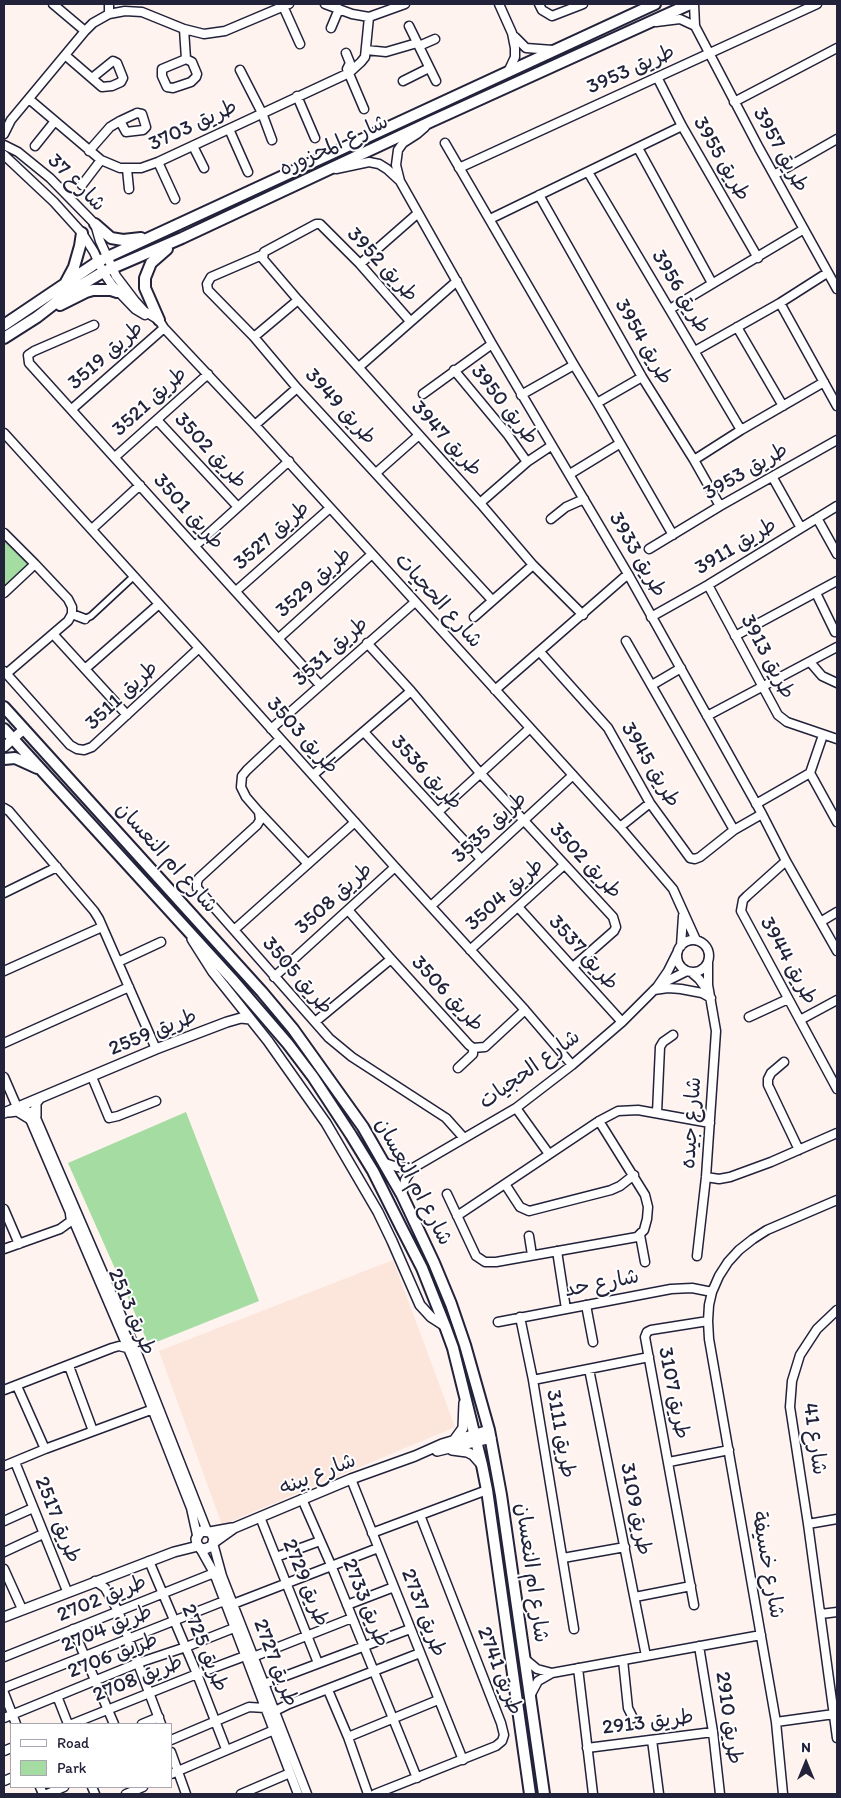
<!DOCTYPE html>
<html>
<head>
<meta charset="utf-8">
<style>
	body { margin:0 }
	#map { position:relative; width:841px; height:1798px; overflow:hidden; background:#fef3ee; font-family:Itim,sans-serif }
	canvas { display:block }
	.frame { position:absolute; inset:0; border:5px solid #22223b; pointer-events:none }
	.legend { position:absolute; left:10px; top:1723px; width:162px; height:65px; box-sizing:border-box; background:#fff; border:1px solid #a7a7b1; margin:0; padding:6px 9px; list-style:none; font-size:15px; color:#22223b }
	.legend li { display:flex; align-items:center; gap:10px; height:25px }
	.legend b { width:25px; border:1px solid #a7a7b1 }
	.north { position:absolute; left:781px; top:1738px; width:50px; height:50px; -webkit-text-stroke:4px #fff; paint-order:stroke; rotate:0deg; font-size:14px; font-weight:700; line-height:20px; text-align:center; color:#22223b }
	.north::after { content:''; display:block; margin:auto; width:18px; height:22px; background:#22223b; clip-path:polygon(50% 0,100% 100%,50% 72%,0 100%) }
</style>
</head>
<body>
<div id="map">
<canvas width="841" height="1798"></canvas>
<div class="frame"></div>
<ul class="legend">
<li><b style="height:6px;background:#fff"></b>Road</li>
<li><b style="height:14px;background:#a4dca1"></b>Park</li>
</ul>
<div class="north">N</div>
</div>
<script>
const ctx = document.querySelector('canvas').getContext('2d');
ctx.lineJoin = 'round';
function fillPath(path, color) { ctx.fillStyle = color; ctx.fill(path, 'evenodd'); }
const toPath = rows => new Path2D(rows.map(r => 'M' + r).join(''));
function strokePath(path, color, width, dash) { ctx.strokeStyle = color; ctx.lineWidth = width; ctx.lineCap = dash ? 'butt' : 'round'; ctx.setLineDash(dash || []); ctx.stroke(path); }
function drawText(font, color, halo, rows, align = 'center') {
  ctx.font = font + ' Itim,"Playpen Sans Arabic",sans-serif'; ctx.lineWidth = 4; ctx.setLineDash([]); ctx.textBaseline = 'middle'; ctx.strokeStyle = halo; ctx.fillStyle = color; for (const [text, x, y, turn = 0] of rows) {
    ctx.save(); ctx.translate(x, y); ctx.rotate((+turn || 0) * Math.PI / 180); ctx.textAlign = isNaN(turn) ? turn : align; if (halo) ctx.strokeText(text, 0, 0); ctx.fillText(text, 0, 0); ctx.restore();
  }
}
fillPath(toPath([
	[393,1260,455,1427,222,1525,159,1351]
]), '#fce5da');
fillPath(toPath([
	[4,534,31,563,4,588],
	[186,1112,259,1301,149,1345,68,1163]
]), '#a4dca1');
const pedestrian = toPath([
	[85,619,91,616,134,576]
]);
const minor = toPath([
	[53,4,85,31],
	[109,4,109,14],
	[325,4,352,14,369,17,405,4],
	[499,4,512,33,515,48,515,57,508,72],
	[539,4,542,10,552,16,583,4],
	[694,4,695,26,759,148,837,289],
	[283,6,300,44],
	[656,22,680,19,695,26],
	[409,26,436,81],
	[331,28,339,9],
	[184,29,186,59],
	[515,37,526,48,553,50],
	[419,46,435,39],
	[366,50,386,52,417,43],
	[346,53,350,63,347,69,364,109],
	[65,55,102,87,112,86,121,82,123,78,117,63,113,61,92,78],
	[186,59,192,62,197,74,196,77,191,82,173,88,167,87,162,76,162,69,186,59],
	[240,70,262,113,272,140],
	[657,77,682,126,758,258],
	[403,81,429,68],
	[297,96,315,138],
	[29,99,101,160,120,168,141,168,158,162,349,73,361,62,365,57,369,17],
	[734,102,837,48],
	[137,113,142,114,146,127,143,130,126,132,120,121,137,113],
	[425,127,417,134,403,143,398,150,396,165,400,181,492,344,628,574,762,814,786,861,837,951],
	[229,129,248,172],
	[4,134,11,120,85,31,93,23,109,14,125,11,142,12,184,29,204,34,225,31,289,4],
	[445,143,574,365,597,403,673,535],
	[4,145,18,152,50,178,95,224,100,241,116,276,135,301,144,311,159,320,164,328,255,425,620,827,673,889,696,940],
	[35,146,55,121],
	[193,146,204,168],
	[638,148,712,283],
	[89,151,110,127,120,121],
	[4,155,54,202,82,233,94,252,103,272,112,285,135,309,145,315],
	[158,162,175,199],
	[459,168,817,4],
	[127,169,129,189],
	[336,169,369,162,379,164,387,169,400,181],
	[588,172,741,430],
	[774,175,837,139],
	[82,185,101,160],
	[539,195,642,377,694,460,720,506],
	[490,219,682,126],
	[262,255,211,277,207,284,208,290,254,337,297,388,492,600],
	[360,264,417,214],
	[780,303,837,406],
	[670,309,804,229],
	[410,321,360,264,320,224,316,224,264,252,263,259,298,300,480,503,533,565,583,615],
	[94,325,34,351,28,355,29,363,320,685],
	[737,327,783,406],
	[254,337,298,300],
	[695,351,780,303,827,273],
	[359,367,457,281],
	[454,370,508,435,527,462],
	[423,394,492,344],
	[521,395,574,365],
	[597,403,642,377],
	[72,409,164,328],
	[157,420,238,507],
	[255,425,297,388],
	[4,433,199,648,395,867,525,1010,572,1065],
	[115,457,208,374],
	[694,460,741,430,824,382],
	[376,473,419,435],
	[570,474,619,444],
	[773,478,801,528],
	[480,503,527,462,551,446],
	[817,518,837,554],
	[551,519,566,507,584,499],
	[92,529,140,485],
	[4,533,35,564,68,599,72,607,72,614,68,621,6,674],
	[195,546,289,461],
	[649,549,720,506,837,440],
	[708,585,778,715,787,722,837,739],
	[236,591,330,508],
	[4,593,35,564],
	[816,593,835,632],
	[72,614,85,619],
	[474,617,533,565],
	[651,617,708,585,837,506],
	[53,634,127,715],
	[735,636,837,581],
	[279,638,372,554],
	[626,641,734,830],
	[367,643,411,691,480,773,613,917,616,927,614,931,573,967],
	[540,652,608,728,650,803,690,858,695,859,700,857,734,830,762,814],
	[810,662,822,676,837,683],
	[85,669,159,604],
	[4,671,70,745,77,749,84,750,92,747,199,648],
	[652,685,681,668],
	[495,690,628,574],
	[707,716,837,647],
	[271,729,415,602],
	[364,732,481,859],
	[280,739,247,770,242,776,241,787,246,797,259,812,308,864],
	[810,773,837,822],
	[313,775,411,691],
	[756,804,810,773,823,735],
	[4,808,9,811,94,911,99,919,156,1049],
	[259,812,260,820,257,825,199,878,197,882,197,888,329,1038,352,1057,446,1118,463,1137],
	[438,812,529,729],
	[620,827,650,803],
	[786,861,747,896,743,900,741,911,837,1089],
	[4,893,57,867],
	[431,906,573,775],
	[518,907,622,1022],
	[348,910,391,959,469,1045,473,1048,485,1047,525,1010],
	[822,921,837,912],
	[234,930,355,822],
	'677 956a16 16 0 1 1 32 0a16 16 0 1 1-32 0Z',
	[681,946,683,916],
	[470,950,564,865],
	[118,962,161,942],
	[4,971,102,927],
	[691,972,699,979,708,991],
	[274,977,395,867],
	[661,984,687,971],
	[654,990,668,988,681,989,702,993,711,998],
	[749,1017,788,999],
	[800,1020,837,1000],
	[315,1022,391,959],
	[4,1043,129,987],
	[784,1062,771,1073,768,1079,768,1085,799,1150],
	[458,1068,473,1054,473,1048],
	[4,1077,17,1107],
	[92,1077,109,1118,118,1116,156,1101],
	[24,1105,133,1360,191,1508,197,1535],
	[516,1108,549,1154],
	[33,1111,134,1345,207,1531],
	[657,1113,660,1047,663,1042,673,1035],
	[385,1163,397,1167,413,1168],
	[706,1177,719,1179,730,1177,771,1162,837,1133],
	[505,1184,520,1207,529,1211,611,1190,620,1186,634,1175],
	[447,1194,476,1256,485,1262,496,1262,637,1237,644,1230,647,1219,648,1207,645,1195,599,1121],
	[402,1195,405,1180,413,1168,516,1108,572,1065,622,1022,657,987,668,971,677,953],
	[4,1209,19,1244],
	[457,1216,599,1121,618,1111,638,1110,710,1123],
	[640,1235,645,1262],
	[529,1236,532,1255],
	[4,1249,60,1229,71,1221,70,1214],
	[557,1251,566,1309],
	[697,1256,706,1177,716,1031,708,985,708,963],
	[586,1305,593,1342],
	[837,1310,817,1329,800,1355,792,1381,790,1407,808,1524,837,1738],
	[520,1317,533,1380,574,1629],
	[498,1322,671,1289,692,1288,712,1292],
	[69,1366,93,1431],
	[589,1369,646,1656],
	[533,1380,649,1357],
	[17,1386,45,1449],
	[4,1390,112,1348,119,1346,127,1348],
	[15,1462,67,1591],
	[669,1462,729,1450],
	[4,1466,45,1449,156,1408],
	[351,1479,463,1760],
	[302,1499,331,1565,417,1778],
	[260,1517,318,1663],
	[4,1521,33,1508],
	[808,1524,837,1519],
	[372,1533,487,1490],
	[213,1543,222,1576,307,1794],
	[200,1548,214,1573,298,1794],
	[4,1552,43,1534],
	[276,1557,320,1541],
	[563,1558,625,1547],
	[149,1561,197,1674,226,1749],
	[4,1569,22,1609],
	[95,1581,105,1588,118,1611,161,1724],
	[635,1597,691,1586],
	[233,1604,378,1548],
	[347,1605,394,1587],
	[694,1605,645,1337,647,1332,651,1330,708,1321],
	[821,1614,837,1612],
	[73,1629,114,1724],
	[699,1646,713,1732,720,1794],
	[4,1657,214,1573],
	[253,1657,352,1618],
	[525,1659,537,1669,552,1673],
	[623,1660,628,1708,633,1718],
	[578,1668,593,1794],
	[264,1684,410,1629],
	[4,1688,224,1601],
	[328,1690,348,1737,368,1794],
	[4,1693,16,1724],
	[57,1696,68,1724],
	[530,1696,538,1681,552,1673,761,1635],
	[271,1713,289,1704,420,1653],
	[4,1718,138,1663,186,1647,239,1626],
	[776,1722,834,1714],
	[72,1724,197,1674,245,1656],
	[142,1724,159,1717],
	[348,1737,438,1700],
	[171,1740,249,1707,265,1708],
	[652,1740,659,1794],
	[587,1748,713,1732],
	[4,1751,11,1748],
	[171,1752,186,1794],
	[171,1774,274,1730],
	[4,1781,11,1778],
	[40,1787,43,1794],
	[92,1787,95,1794],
	[47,1794,64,1787],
	[126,1794,143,1787],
	[241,1794,290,1773],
	[375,1794,496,1746,502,1741,504,1735,501,1723,420,1515],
	[783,1794,776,1722,709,1339,708,1321,709,1305,712,1292,719,1276,728,1262,739,1250,753,1239,767,1230,837,1200]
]);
const tertiary = toPath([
	[4,747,24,729],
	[192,939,213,972,268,1041,326,1123,378,1212,392,1241,420,1305,431,1317,445,1326],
	[9,1112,17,1111,30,1119],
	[4,1113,156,1049,227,1022,241,1018,250,1019],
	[36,1116,36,1103,40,1098],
	[455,1439,463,1428,464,1403],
	[452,1450,467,1452,473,1455,482,1465],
	[437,1451,491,1438],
	[210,1532,214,1538,212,1546,205,1549,200,1548,197,1544,196,1539,201,1531,210,1532,232,1528],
	[213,1543,234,1528,351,1479,415,1456,442,1444,489,1430],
	[4,1617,174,1552,198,1546]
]);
const secondary = toPath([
	[95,224,111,238,123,240,141,238],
	[66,282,74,267,80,246,82,233],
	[60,305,86,292,93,290,111,290,117,292],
	[159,320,145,288,145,278,151,263,167,249],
	[4,325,99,261,655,4],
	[4,338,37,317,68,293,103,272,182,238,430,122,690,4],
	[4,707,262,992,293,1029,363,1127,402,1195,434,1263,451,1304,465,1345,489,1430,501,1495,544,1794],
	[4,729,232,979,288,1044,313,1077,351,1135,373,1171,401,1227,422,1268,445,1326,453,1348,482,1465,487,1490,530,1794],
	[4,759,15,758,37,768]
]);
strokePath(pedestrian, '#22223b', 9);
strokePath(minor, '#22223b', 11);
strokePath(tertiary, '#22223b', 12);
strokePath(secondary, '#22223b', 14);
strokePath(pedestrian, '#fff', 5.5);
strokePath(minor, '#fff', 8);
strokePath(tertiary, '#fff', 9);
strokePath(secondary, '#fff', 10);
drawText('21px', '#22223b', '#fff', [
	["طريق 3953",631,70,-24],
	["طريق 3703",193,126,-25],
	["شارع المحزوره",334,146,-25],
	["طريق 3957",780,150,61],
	["طريق 3955",721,159,60],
	["شارع 37",76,183,45],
	["طريق 3952",382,265,47],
	["طريق 3956",680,292,59],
	["طريق 3954",643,342,60],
	["طريق 3519",106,356,-41],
	["طريق 3521",150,402,-42],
	["طريق 3950",504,405,52],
	["طريق 3949",340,407,48],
	["طريق 3947",446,439,48],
	["طريق 3502",210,451,47],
	["طريق 3953",746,472,-30],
	["طريق 3501",188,512,48],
	["طريق 3527",272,536,-41],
	["طريق 3911",736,547,-31],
	["طريق 3933",637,555,60],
	["طريق 3529",314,583,-42],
	["شارع الحجيات",438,601,48],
	["طريق 3531",331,652,-42],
	["طريق 3913",767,657,62],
	["طريق 3511",122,696,-43],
	["طريق 3503",302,736,48],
	["طريق 3945",650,765,59],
	["طريق 3536",426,773,47],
	["طريق 3535",490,828,-43],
	["شارع ام النعسان",166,858,48],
	["طريق 3502",585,861,47],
	["طريق 3504",505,895,-42],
	["طريق 3508",334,899,-42],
	["طريق 3537",583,953,48],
	["طريق 3944",788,961,61],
	["طريق 3505",297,976,49],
	["طريق 3506",447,994,47],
	["طريق 2559",153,1033,-22],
	["شارع الحجيات",530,1070,-36],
	["شارع جيده",692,1123,-86],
	["شارع ام النعسان",413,1182,62],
	["شارع حد",602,1284,-11],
	["طريق 2513",131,1312,67],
	["طريق 3107",673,1393,79],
	["طريق 3111",560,1434,80],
	["شارع 41",814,1439,82],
	["شارع بينه",318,1475,-22],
	["طريق 3109",635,1509,79],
	["طريق 2517",57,1520,68],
	["شارع خسيفة",767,1565,80],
	["شارع ام النعسان",531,1573,82],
	["طريق 2729",305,1583,68],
	["طريق 2702",102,1599,-22],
	["طريق 2733",365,1603,68],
	["طريق 2737",423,1613,69],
	["طريق 2704",107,1629,-22],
	["طريق 2725",204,1648,68],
	["طريق 2706",113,1656,-21],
	["طريق 2727",275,1663,69],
	["طريق 2741",499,1671,69],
	["طريق 2708",138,1679,-22],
	["طريق 2910",728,1718,82],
	["طريق 2913",648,1723,-7]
]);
</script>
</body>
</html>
